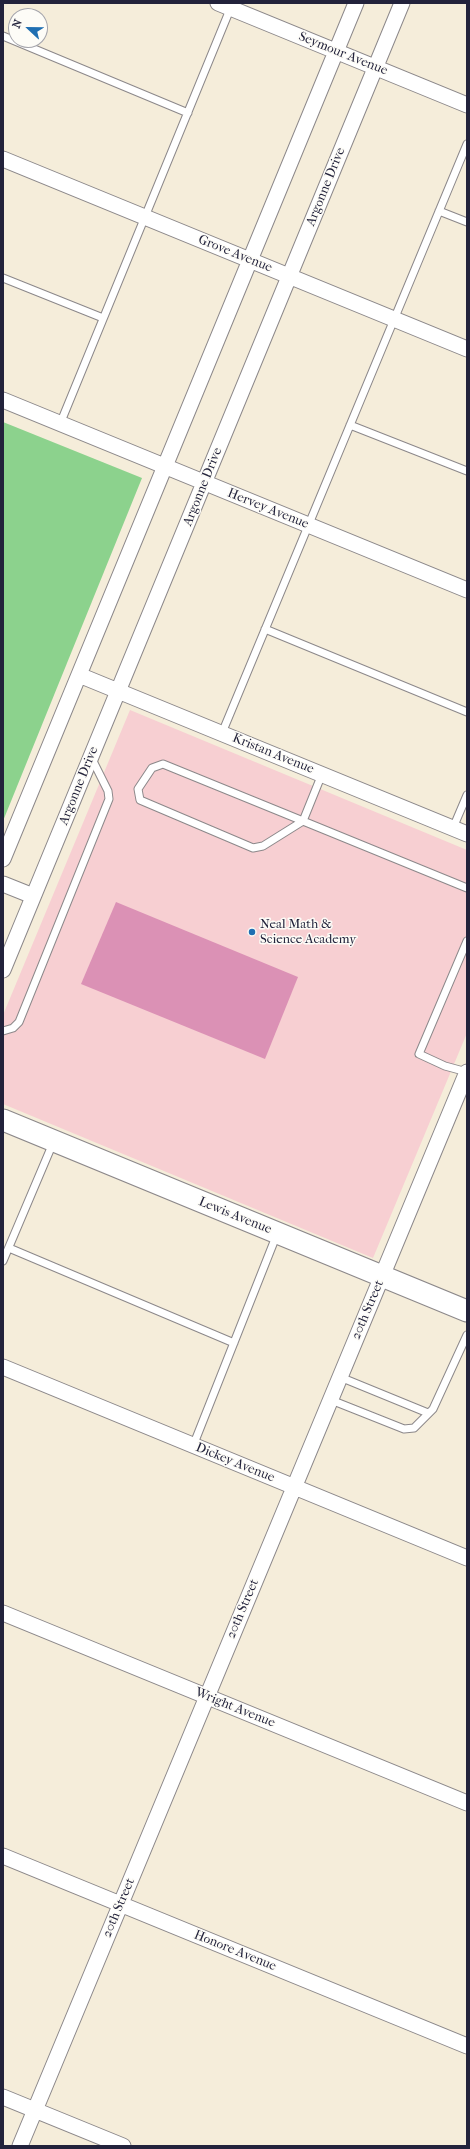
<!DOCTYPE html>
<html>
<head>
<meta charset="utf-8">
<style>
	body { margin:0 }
	#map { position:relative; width:470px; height:2149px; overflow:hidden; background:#f5edda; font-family:"IM FELL French Canon",serif }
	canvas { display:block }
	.frame { position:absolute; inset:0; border:4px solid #22223b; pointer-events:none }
	.north { position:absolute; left:8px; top:8px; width:40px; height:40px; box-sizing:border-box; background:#fdfcf7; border:1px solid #a5a5ac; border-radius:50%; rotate:292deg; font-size:11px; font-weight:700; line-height:16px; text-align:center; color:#22223b }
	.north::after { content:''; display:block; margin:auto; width:14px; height:18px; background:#1f6fb2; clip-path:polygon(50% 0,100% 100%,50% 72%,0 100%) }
</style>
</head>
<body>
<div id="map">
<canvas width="470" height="2149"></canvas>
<div class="frame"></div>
<div class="north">N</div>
</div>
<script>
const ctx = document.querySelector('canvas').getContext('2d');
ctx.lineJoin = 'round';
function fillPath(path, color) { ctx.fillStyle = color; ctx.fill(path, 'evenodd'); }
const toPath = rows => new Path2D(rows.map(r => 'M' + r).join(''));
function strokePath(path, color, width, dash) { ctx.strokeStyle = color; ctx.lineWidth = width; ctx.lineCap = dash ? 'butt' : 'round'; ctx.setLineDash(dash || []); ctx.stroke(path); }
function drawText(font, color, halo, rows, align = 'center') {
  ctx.font = font + ' "IM FELL French Canon",serif'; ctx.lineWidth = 3; ctx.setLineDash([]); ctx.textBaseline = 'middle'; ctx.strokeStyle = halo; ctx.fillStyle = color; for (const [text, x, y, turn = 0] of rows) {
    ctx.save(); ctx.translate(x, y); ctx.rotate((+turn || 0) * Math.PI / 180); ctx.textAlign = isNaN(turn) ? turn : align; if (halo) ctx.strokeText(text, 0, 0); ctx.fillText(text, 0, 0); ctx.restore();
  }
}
fillPath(toPath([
	[130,710,467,850,467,1033,373,1258,3,1104,3,1015]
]), '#f7cfd2');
fillPath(toPath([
	[3,422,142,478,3,821]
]), '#8cd28d');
fillPath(toPath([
	[116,902,298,977,265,1059,81,984]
]), '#db91b5');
const service = toPath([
	[3,36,188,113],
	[439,211,467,222],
	[3,278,103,318],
	[60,424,231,7],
	[350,425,467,471],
	[265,629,467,712],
	[222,733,467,144],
	[322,774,303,821,263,846,253,848,140,800,138,789,152,768,163,764,303,821,467,888],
	[453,828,467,795],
	[467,941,419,1054,445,1066,467,1072],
	[3,1031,13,1028,19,1022,109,799,108,791,91,757],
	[9,1248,234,1343],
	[3,1261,53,1143],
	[340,1377,428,1413],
	[331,1400,404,1429,414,1428,433,1409,467,1335],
	[193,1446,277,1234]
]);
const minor = toPath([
	[218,3,467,105],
	[3,159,467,349],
	[3,400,467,590],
	[79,675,467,834],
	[3,859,356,3],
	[3,884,33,896],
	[3,970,402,3],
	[3,1367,467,1558],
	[3,1613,467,1803],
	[3,1856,467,2046],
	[3,2097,123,2146],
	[20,2146,467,1072]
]);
const secondary = toPath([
	[3,1120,467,1311]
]);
strokePath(service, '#8c888a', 9);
strokePath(minor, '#8c888a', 17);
strokePath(secondary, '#8c888a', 23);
strokePath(service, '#fff', 7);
strokePath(minor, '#fff', 15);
strokePath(secondary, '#fff', 21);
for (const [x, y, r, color] of [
	[252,932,4,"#1f6fb2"]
]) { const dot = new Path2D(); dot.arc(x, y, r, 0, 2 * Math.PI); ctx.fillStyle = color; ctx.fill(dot); strokePath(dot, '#fdfcf7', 1.5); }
drawText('13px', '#22223b', '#fdfcf7', [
	["Seymour Avenue",343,54,22],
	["Argonne Drive",326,187,-68],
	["Grove Avenue",235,254,22],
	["Argonne Drive",203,487,-68],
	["Hervey Avenue",268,509,22],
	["Kristan Avenue",273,754,22],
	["Argonne Drive",79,786,-68],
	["Lewis Avenue",235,1216,22],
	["20th Street",368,1310,-67],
	["Dickey Avenue",235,1463,22],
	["20th Street",243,1609,-67],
	["Wright Avenue",235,1708,22],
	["20th Street",119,1908,-67],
	["Honore Avenue",235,1951,22]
]);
drawText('13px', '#22223b', '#fdfcf7', [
	["Neal Math &",260,925],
	["Science Academy",260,940]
], 'left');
</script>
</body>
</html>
